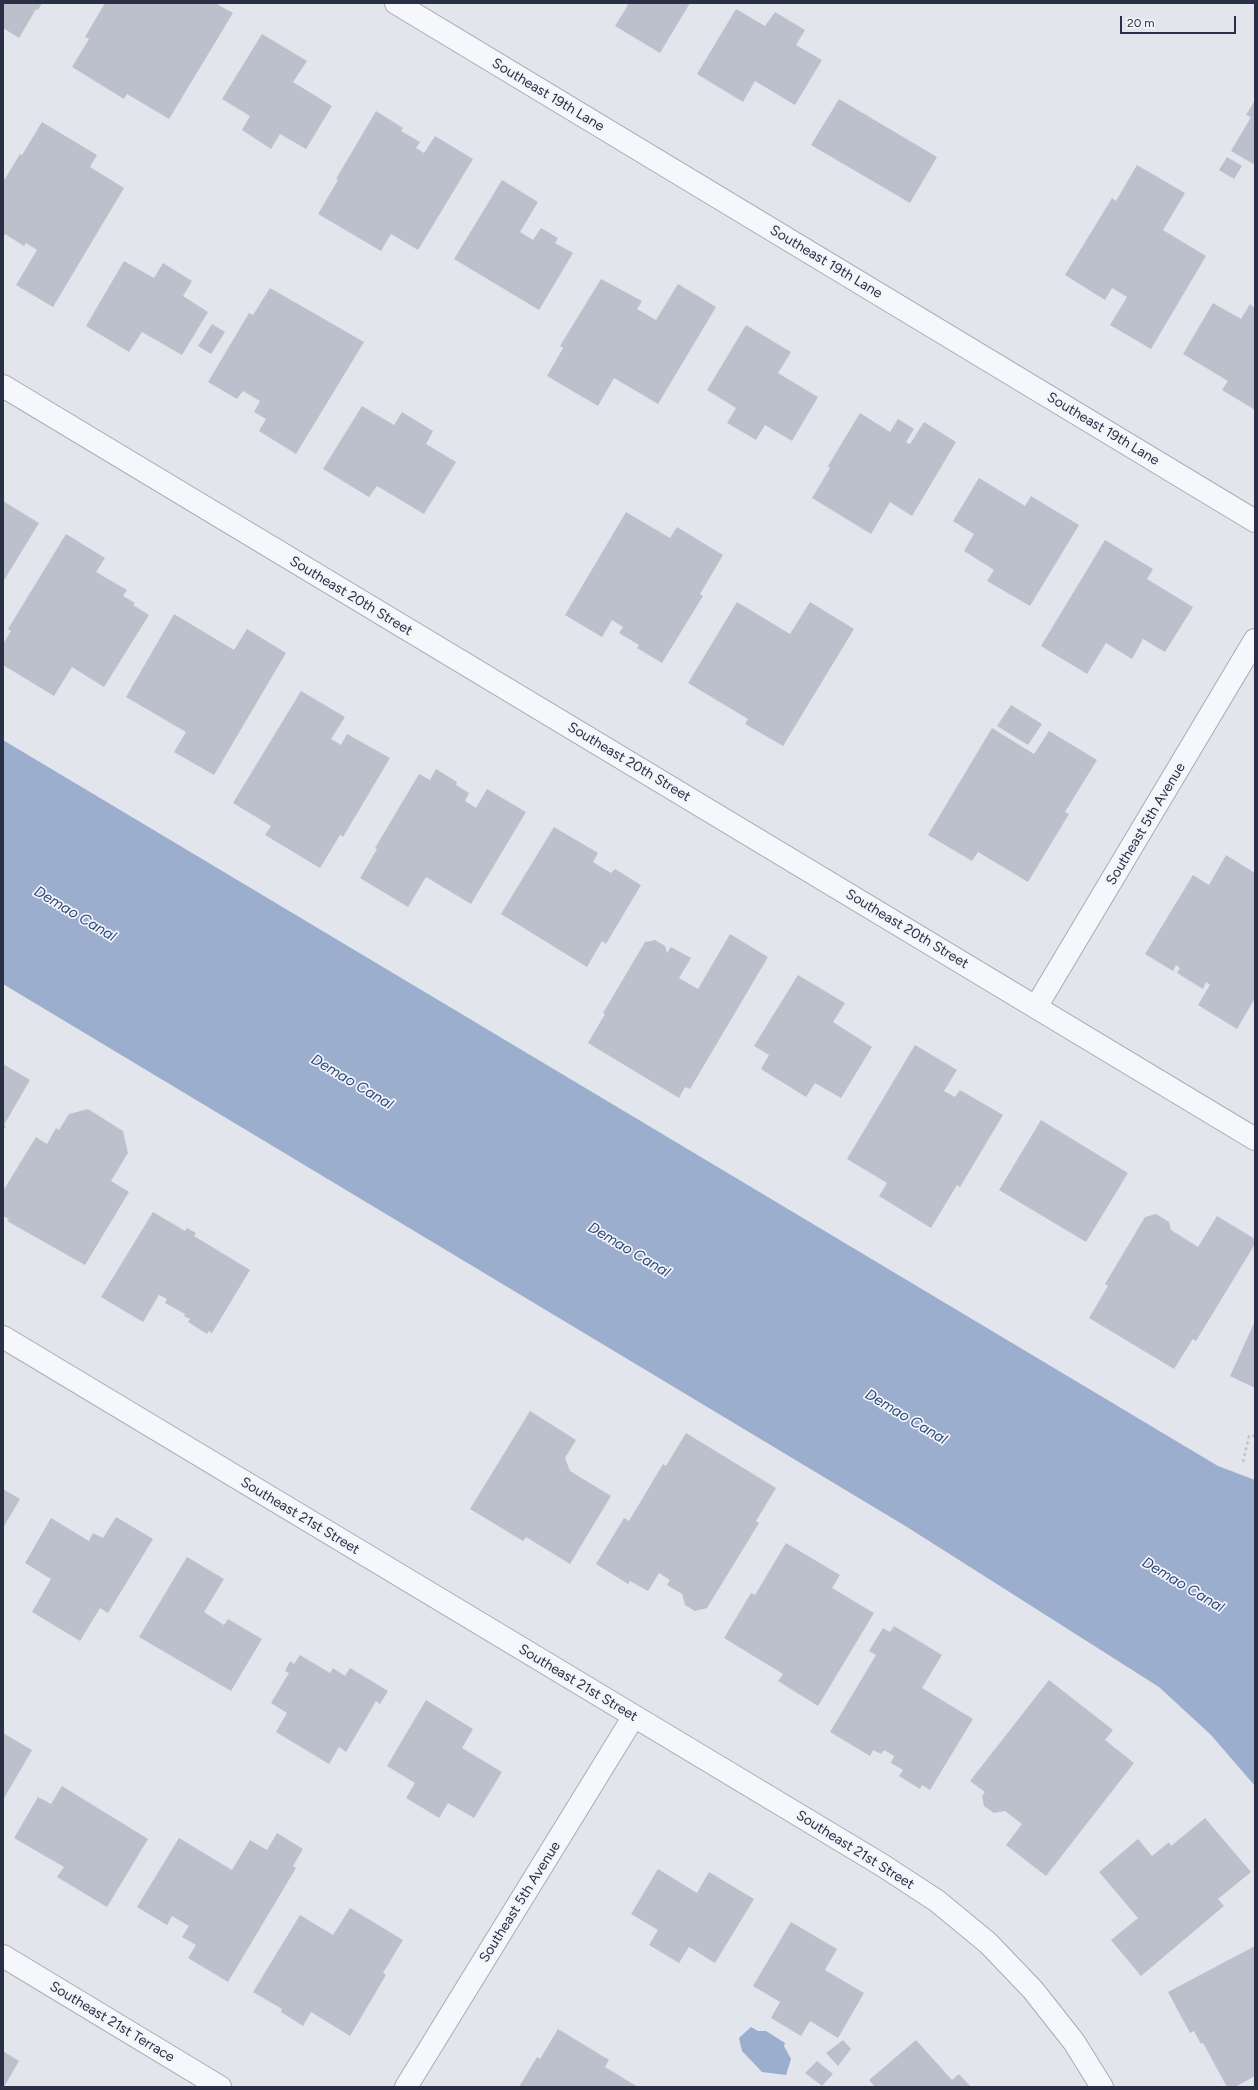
<!DOCTYPE html>
<html>
<head>
<meta charset="utf-8">
<style>
	body { margin:0 }
	#map { position:relative; width:1258px; height:2090px; overflow:hidden; background:#e3e5ec; font-family:Figtree,sans-serif }
	canvas { display:block }
	.frame { position:absolute; inset:0; border:4px solid #293046; pointer-events:none }
	.scale { position:absolute; left:1120px; top:16px; width:116px; height:18px; box-sizing:border-box; border:2px solid #293046; border-top:0; padding-left:5px; font-size:12px; line-height:14px; white-space:nowrap; color:#293046; -webkit-text-stroke:3px #f3f4f9; paint-order:stroke }
</style>
</head>
<body>
<div id="map">
<canvas width="1258" height="2090"></canvas>
<div class="frame"></div>
<div class="scale">20 m</div>
</div>
<script>
const ctx = document.querySelector('canvas').getContext('2d');
ctx.lineJoin = 'round';
function fillPath(path, color) { ctx.fillStyle = color; ctx.fill(path, 'evenodd'); }
const toPath = rows => new Path2D(rows.map(r => 'M' + r).join(''));
function strokePath(path, color, width, dash) { ctx.strokeStyle = color; ctx.lineWidth = width; ctx.lineCap = dash ? 'butt' : 'round'; ctx.setLineDash(dash || []); ctx.stroke(path); }
function drawText(font, color, halo, rows, align = 'center') {
  ctx.font = font + ' Figtree,sans-serif'; ctx.lineWidth = 3.5; ctx.setLineDash([]); ctx.textBaseline = 'middle'; ctx.strokeStyle = halo; ctx.fillStyle = color; for (const [text, x, y, turn = 0] of rows) {
    ctx.save(); ctx.translate(x, y); ctx.rotate((+turn || 0) * Math.PI / 180); ctx.textAlign = isNaN(turn) ? turn : align; if (halo) ctx.strokeText(text, 0, 0); ctx.fillText(text, 0, 0); ctx.restore();
  }
}
fillPath(toPath([
	[3,740,1218,1466,1255,1480,1255,1786,1211,1735,1159,1687,907,1527,3,984],
	[751,2027,758,2031,766,2031,785,2043,784,2046,791,2059,786,2075,762,2072,742,2051,739,2038]
]), '#9baece');
fillPath(toPath([
	[3,3,42,3,38,10,36,9,19,38,3,28],
	[105,3,215,3,233,13,169,119,127,94,124,99,72,67,89,39,85,37],
	[625,3,690,3,660,53,615,26,628,5],
	[736,9,765,26,775,12,805,30,796,45,822,60,795,105,755,81,743,102,697,74],
	[262,34,307,61,293,82,332,106,306,149,280,134,271,149,242,130,250,116,222,99],
	[839,99,937,157,910,203,811,145],
	[1255,100,1255,165,1231,151,1251,117,1246,115],
	[376,111,403,128,401,131,420,142,416,148,424,153,435,136,473,159,418,250,391,234,381,251,318,214,338,180,336,179],
	[42,122,97,155,90,167,124,188,53,307,16,285,37,250,26,243,24,246,5,234,3,238,3,182,20,154,22,155],
	[1227,157,1242,166,1234,179,1219,170],
	[1137,165,1185,193,1163,230,1206,256,1151,349,1110,325,1127,297,1112,288,1105,300,1065,275,1112,198,1116,201],
	[502,180,538,202,520,232,533,240,541,228,558,238,555,243,573,253,539,310,454,259],
	[124,261,154,278,163,263,192,281,183,296,208,312,182,355,142,332,129,352,86,326],
	[601,279,642,301,637,309,656,320,678,284,716,307,658,404,614,378,598,406,547,376,563,348,560,346],
	[270,288,364,342,296,454,259,431,266,419,254,412,260,401,243,391,237,399,208,382,249,313,253,315],
	[1213,303,1241,319,1250,304,1255,308,1255,410,1222,390,1228,381,1183,354],
	[212,324,225,332,211,354,198,346],
	[746,325,791,352,778,373,818,397,792,441,765,425,756,440,727,423,736,408,707,390],
	[362,406,394,425,402,412,433,431,426,444,456,462,424,514,377,486,369,497,323,469],
	[860,413,890,432,898,419,914,429,906,442,910,444,924,422,956,442,912,516,890,502,871,534,812,498,830,468,828,466],
	[979,478,1025,506,1031,496,1079,525,1030,606,987,581,994,570,964,551,974,534,953,521],
	[3,501,39,523,3,582],
	[626,512,670,538,677,527,723,555,700,594,703,596,662,663,637,648,639,645,619,633,623,627,612,620,602,637,565,615],
	[66,534,105,558,96,572,127,590,123,596,135,603,133,605,149,615,104,687,72,667,54,696,3,665,3,644,11,631,8,629],
	[1105,540,1153,569,1147,579,1193,607,1165,652,1143,639,1132,659,1106,643,1087,674,1041,646],
	[737,602,790,634,810,602,854,629,783,746,745,724,748,719,688,683],
	[174,614,234,650,247,629,286,653,214,775,174,752,186,732,126,697],
	[301,691,345,717,331,739,341,745,347,734,390,758,343,837,340,835,320,868,265,835,271,826,233,803],
	[1011,705,1042,724,1028,745,997,726],
	[992,728,1034,754,1049,731,1097,760,1065,812,1069,814,1028,882,978,852,972,861,928,835],
	[436,769,457,782,456,785,469,793,465,801,476,808,487,789,526,812,471,904,426,877,408,907,360,878,377,849,375,848,419,774,430,780],
	[554,827,598,853,593,862,611,873,615,869,641,885,606,944,602,941,587,967,501,914],
	[1226,855,1255,873,1255,998,1237,1029,1198,1005,1210,985,1206,982,1203,989,1177,973,1180,968,1176,965,1173,971,1145,954,1193,875,1209,885],
	[730,934,768,957,690,1089,685,1087,679,1098,588,1043,605,1014,603,1013,645,942,655,940,665,946,667,953,671,947,691,958,679,978,698,989],
	[798,975,845,1003,833,1022,872,1047,841,1098,815,1083,806,1097,761,1069,769,1055,754,1046],
	[915,1045,957,1070,944,1091,955,1097,960,1090,1003,1115,960,1187,957,1185,931,1228,879,1196,887,1183,847,1159],
	[3,1064,30,1080,4,1125,6,1126,3,1131],
	[88,1109,123,1131,128,1153,111,1181,129,1192,85,1265,7,1221,9,1219,3,1216,3,1191,36,1137,47,1144,56,1128,59,1130,69,1114],
	[1041,1120,1128,1173,1086,1242,999,1190],
	[153,1212,185,1231,187,1228,196,1233,194,1236,250,1270,212,1333,209,1331,207,1334,188,1322,190,1319,184,1316,185,1314,165,1303,167,1299,159,1295,143,1322,101,1297],
	[1156,1214,1169,1222,1171,1230,1198,1247,1217,1216,1255,1239,1255,1244,1196,1341,1193,1339,1174,1369,1089,1318,1108,1286,1105,1284,1145,1217],
	[1255,1321,1255,1388,1230,1376],
	[530,1411,576,1440,565,1458,570,1471,611,1496,570,1564,526,1537,523,1541,470,1509],
	[686,1433,776,1488,756,1521,759,1523,707,1608,695,1611,685,1605,682,1594,667,1585,670,1580,659,1573,648,1591,630,1581,628,1584,596,1564,624,1518,629,1521,663,1464,666,1466],
	[3,1489,20,1499,3,1528],
	[116,1517,153,1539,108,1613,100,1608,80,1641,32,1612,51,1579,25,1563,51,1518,89,1541,93,1533,103,1538],
	[786,1543,840,1575,832,1588,874,1613,818,1706,778,1681,783,1674,724,1638,751,1593,755,1595],
	[187,1557,224,1579,204,1612,224,1625,228,1619,262,1639,231,1691,139,1637],
	[894,1626,942,1655,922,1688,973,1719,930,1790,922,1785,920,1789,899,1776,903,1770,891,1763,894,1756,884,1750,881,1754,873,1750,870,1756,830,1732,876,1655,869,1651,883,1628,890,1632],
	[300,1655,330,1673,333,1668,345,1676,350,1668,388,1691,380,1704,376,1701,346,1752,339,1747,329,1764,276,1732,287,1713,271,1703,289,1673,285,1671,290,1661,294,1664],
	[1049,1680,1113,1730,1105,1740,1134,1763,1046,1876,1006,1845,1022,1824,1005,1811,994,1813,984,1806,982,1796,985,1792,970,1781],
	[426,1700,473,1729,462,1748,502,1772,474,1818,448,1803,439,1818,406,1798,415,1783,387,1766],
	[3,1733,32,1750,3,1800],
	[62,1786,148,1839,107,1907,57,1877,64,1867,14,1838,38,1797,51,1804],
	[1205,1818,1251,1872,1218,1899,1224,1906,1141,1976,1111,1940,1138,1918,1099,1872,1138,1839,1152,1856,1169,1842,1171,1846],
	[277,1833,303,1849,293,1866,296,1868,228,1982,188,1958,196,1945,182,1937,189,1926,172,1916,167,1925,137,1907,179,1838,232,1870,250,1840,267,1850],
	[658,1869,697,1893,709,1872,754,1899,715,1963,689,1947,679,1963,649,1945,658,1930,631,1914],
	[350,1908,403,1940,383,1973,386,1975,350,2036,311,2012,303,2026,281,2012,282,2009,253,1992,300,1915,333,1935],
	[791,1922,837,1949,825,1970,864,1993,838,2038,810,2021,801,2036,771,2018,780,2002,753,1986],
	[1255,1946,1255,2076,1235,2087,1227,2087,1203,2043,1201,2044,1194,2031,1190,2033,1168,1992],
	[558,2029,609,2060,605,2067,638,2087,519,2087,537,2057,540,2059],
	[843,2040,851,2049,838,2066,826,2053],
	[916,2040,952,2080,959,2074,971,2087,875,2087,869,2080],
	[3,2051,19,2061,4,2087,3,2087],
	[817,2061,833,2074,822,2086,805,2073]
]), '#bcc0cc');
const minor = toPath([
	[396,3,1255,521],
	[3,386,1255,1139],
	[1036,1007,1255,640],
	[3,1337,882,1865,937,1901,988,1943,1033,1990,1074,2042,1102,2087],
	[3,1956,220,2087],
	[406,2087,634,1716]
]);
strokePath(minor, '#a7abb7', 24);
strokePath(toPath([
	[1243,1462,1249,1436,1255,1436]
]), '#c1c3cb', 2.5, [3, 3]);
strokePath(minor, '#f6f7fa', 22);
drawText('14px', '#293046', '#f3f4f9', [
	["Southeast 19th Lane",548,95,31],
	["Southeast 19th Lane",826,262,31],
	["Southeast 19th Lane",1103,429,31],
	["Southeast 20th Street",351,596,31],
	["Southeast 20th Street",629,762,31],
	["Southeast 5th Avenue",1146,824,-59],
	["Southeast 20th Street",907,929,31],
	["Southeast 21st Street",300,1516,31],
	["Southeast 21st Street",578,1683,31],
	["Southeast 21st Street",855,1850,32],
	["Southeast 5th Avenue",520,1902,-58],
	["Southeast 21st Terrace",112,2022,31]
]);
drawText('italic 15px', '#2f497d', '#f3f4f9', [
	["Demao Canal",75,914,31],
	["Demao Canal",352,1082,31],
	["Demao Canal",629,1250,31],
	["Demao Canal",906,1417,31],
	["Demao Canal",1183,1585,31]
]);
</script>
</body>
</html>
